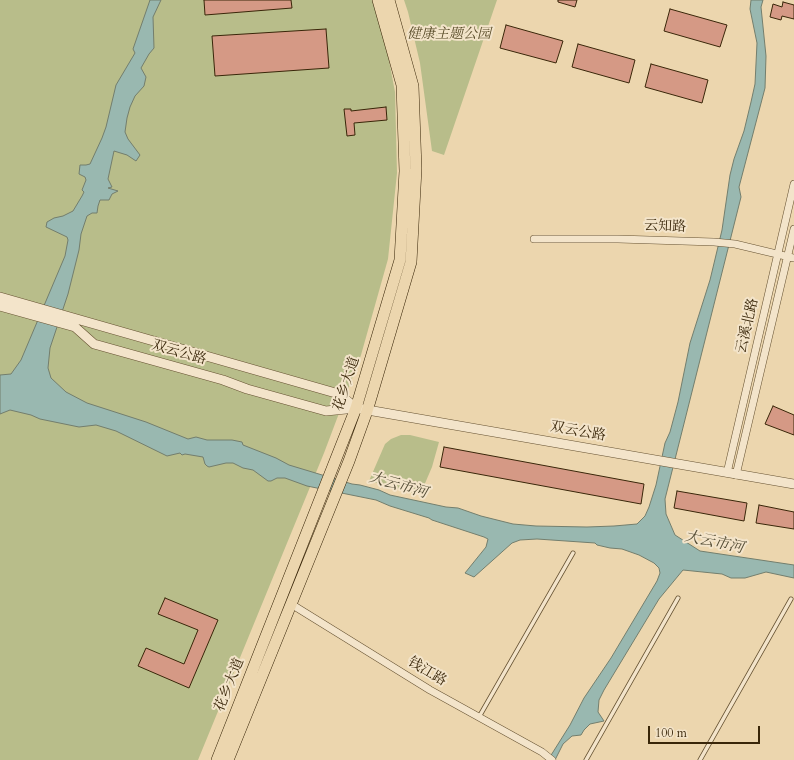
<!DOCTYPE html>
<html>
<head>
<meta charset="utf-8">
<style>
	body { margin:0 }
	#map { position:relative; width:794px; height:760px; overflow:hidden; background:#ecd6ae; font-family:Cardo,serif }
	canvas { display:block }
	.scale { position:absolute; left:648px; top:726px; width:112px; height:18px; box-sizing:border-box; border:2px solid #392609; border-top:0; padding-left:5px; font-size:12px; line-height:14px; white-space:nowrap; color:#392609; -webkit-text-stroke:3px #f3e4ca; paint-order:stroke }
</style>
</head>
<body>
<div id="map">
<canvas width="794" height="760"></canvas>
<div class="scale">100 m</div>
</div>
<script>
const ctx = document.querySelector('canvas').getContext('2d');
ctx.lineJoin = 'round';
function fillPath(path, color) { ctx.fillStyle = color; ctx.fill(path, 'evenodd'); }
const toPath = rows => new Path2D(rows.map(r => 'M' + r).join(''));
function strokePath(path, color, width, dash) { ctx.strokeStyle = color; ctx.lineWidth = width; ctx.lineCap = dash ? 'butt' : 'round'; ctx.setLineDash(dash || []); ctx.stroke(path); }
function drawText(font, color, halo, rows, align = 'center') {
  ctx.font = font + ' Cardo,"Noto Serif SC",serif'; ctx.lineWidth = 4; ctx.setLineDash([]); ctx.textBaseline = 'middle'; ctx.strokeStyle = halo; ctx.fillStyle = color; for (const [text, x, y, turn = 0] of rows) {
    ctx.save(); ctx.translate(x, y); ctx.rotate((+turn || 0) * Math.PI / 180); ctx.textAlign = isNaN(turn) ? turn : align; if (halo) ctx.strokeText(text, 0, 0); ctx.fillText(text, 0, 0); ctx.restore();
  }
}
fillPath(toPath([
	[0,0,374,0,388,55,395,92,397,173,388,259,361,355,324,453,198,760,0,760],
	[404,0,497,0,444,155,432,151,420,63,408,12],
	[401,435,410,435,439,442,432,467,420,495,369,481,385,444,391,439]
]), '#b8bd8a');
const water = toPath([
	[150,0,161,0,153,17,154,48,149,54,141,68,146,77,144,86,135,96,130,107,127,118,125,132,128,139,140,155,136,161,127,155,114,151,108,179,112,187,108,188,118,191,112,194,109,200,100,200,98,206,97,213,92,213,87,216,81,234,79,250,68,294,50,348,48,368,51,378,66,392,87,403,146,422,188,439,196,437,207,440,232,440,242,442,243,445,276,458,289,465,352,484,360,485,379,490,390,495,446,507,458,508,481,516,513,524,536,526,587,527,614,526,637,524,645,516,649,507,656,485,665,443,670,432,678,402,690,343,710,280,722,230,730,175,734,159,744,131,751,102,755,84,757,43,750,9,751,0,763,0,761,7,766,56,765,88,739,187,741,197,665,499,666,514,675,535,700,551,794,565,794,578,766,572,745,578,731,578,722,574,683,570,659,599,604,690,599,700,598,712,604,721,590,724,584,730,581,735,572,736,563,744,555,760,548,760,570,725,584,698,611,658,657,581,660,573,659,568,654,563,639,555,622,549,610,548,597,545,595,543,537,539,520,540,512,543,474,577,465,573,486,547,488,539,484,537,432,520,429,518,390,506,376,500,307,486,285,478,277,478,271,481,268,481,253,470,243,468,233,463,226,463,209,467,207,466,205,464,203,457,185,454,182,455,180,453,167,456,116,431,96,425,79,427,40,419,31,415,10,410,0,414,0,375,11,374,21,360,65,256,68,240,67,237,46,227,47,222,54,218,63,216,73,211,82,196,84,192,82,190,86,180,85,177,79,174,80,165,86,165,90,164,102,138,106,127,116,85,135,53,133,49,150,0]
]);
fillPath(water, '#99b8b0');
strokePath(water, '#737e6d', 1);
const building = toPath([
	[204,0,291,0,292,8,205,15,204,0],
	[558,0,577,0,575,7,558,2,558,0],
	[783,2,794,5,794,19,782,16,781,20,770,17,773,4,782,7,783,2],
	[670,9,727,25,720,47,664,31,670,9],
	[506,25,563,41,556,63,500,48,506,25],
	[326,29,329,68,215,76,212,36,326,29],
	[578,44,635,60,629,83,572,67,578,44],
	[651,64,708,80,702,103,645,87,651,64],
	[386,107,387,120,354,123,355,135,347,136,344,109,351,109,351,111,386,107],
	[773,406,794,415,794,435,765,424,773,406],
	[444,447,644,484,641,504,440,467,444,447],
	[677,491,747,503,744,521,674,508,677,491],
	[759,505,794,512,794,529,756,523,759,505],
	[165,598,218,620,189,688,138,666,146,648,184,664,198,630,158,614,165,598]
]);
fillPath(building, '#d59985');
strokePath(building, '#392609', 1);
const service = toPath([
	[479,717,573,553],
	[586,760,678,598],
	[700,760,791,599]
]);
const minor = toPath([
	[534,239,618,239,714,242,735,244,794,258],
	[727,473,794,184],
	[736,475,794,229],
	[291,604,430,690,542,752,552,760]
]);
const tertiary = toPath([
	[0,297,339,394,356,408],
	[0,306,75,327,94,344,223,380,247,389,326,411,356,408,794,484]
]);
const primary = toPath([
	[217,760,356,408,400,260,405,171,402,85,378,0],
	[228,760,349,461,367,411,411,262,416,169,413,86,389,0]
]);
strokePath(service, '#665232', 5);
strokePath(minor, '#665232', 8);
strokePath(tertiary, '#665232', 10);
strokePath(primary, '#392609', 12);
strokePath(service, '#f3e4ca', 3.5);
strokePath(minor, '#f3e4ca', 7);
strokePath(tertiary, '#f3e4ca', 9);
strokePath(primary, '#ecd6ae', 11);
drawText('italic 14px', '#594c29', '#f3e4ca', [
	["健康主题公园",449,35]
]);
drawText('14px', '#392609', '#f3e4ca', [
	["云知路",665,227,2],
	["云溪北路",748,326,-77],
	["双云公路",179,353,16],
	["花乡大道",347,384,-72],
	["双云公路",578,432,10],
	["钱江路",427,672,31],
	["花乡大道",230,685,-68]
]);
drawText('italic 15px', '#514a33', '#f3e4ca', [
	["大云市河",398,486,16],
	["大云市河",714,543,12]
]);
</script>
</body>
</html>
